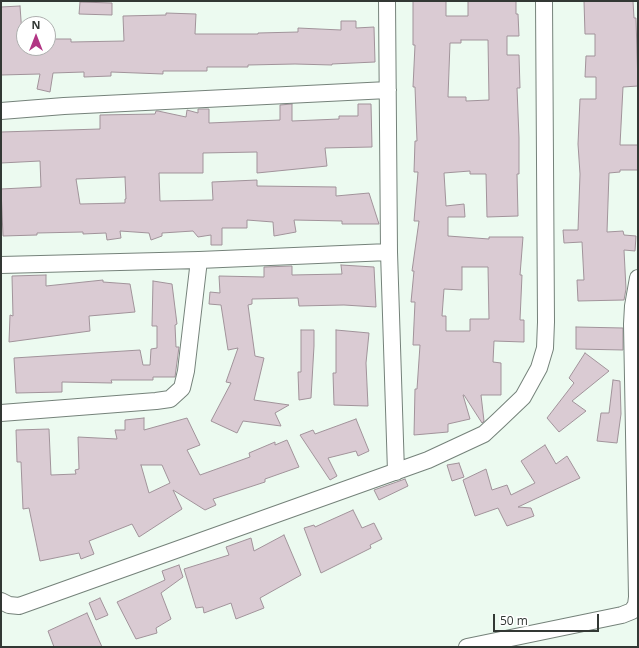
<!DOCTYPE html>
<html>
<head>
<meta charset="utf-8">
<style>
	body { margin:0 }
	#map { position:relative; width:639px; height:648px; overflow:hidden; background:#ecfaf0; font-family:"Open Sans",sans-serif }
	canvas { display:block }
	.frame { position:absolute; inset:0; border:2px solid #323834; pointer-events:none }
	.north { position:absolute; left:16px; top:16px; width:40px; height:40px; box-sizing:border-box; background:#fff; border:1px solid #adafae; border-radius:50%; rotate:0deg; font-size:11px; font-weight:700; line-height:16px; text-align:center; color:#323834 }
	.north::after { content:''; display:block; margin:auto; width:14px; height:18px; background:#b23584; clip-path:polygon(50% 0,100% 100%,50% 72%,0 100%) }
	.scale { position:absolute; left:493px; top:614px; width:106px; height:18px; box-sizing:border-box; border:2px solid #323834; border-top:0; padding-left:5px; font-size:12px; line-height:14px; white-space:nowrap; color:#323834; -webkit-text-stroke:3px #fff; paint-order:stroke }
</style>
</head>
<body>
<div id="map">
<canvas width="639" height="648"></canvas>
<div class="frame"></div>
<div class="north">N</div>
<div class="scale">50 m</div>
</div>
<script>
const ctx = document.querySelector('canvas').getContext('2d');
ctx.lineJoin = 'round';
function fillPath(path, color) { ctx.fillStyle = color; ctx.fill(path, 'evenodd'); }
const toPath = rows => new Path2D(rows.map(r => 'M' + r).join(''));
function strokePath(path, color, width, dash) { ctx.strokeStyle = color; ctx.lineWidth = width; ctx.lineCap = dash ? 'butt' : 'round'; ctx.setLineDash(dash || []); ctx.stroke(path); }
const building = toPath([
	[413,1,446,1,446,16,468,16,468,1,516,1,516,14,518,14,519,36,507,36,507,55,519,55,520,88,517,88,519,138,519,174,517,174,518,216,487,217,486,174,470,174,470,171,444,173,446,206,464,204,465,217,448,217,448,236,489,239,489,237,523,237,520,275,522,275,520,320,524,320,524,342,494,341,493,362,501,363,501,395,481,395,484,421,482,423,464,395,463,395,470,419,448,424,448,432,414,435,415,389,417,389,420,345,413,345,415,302,411,302,414,271,412,271,419,221,414,221,418,172,414,172,415,141,417,141,415,87,413,87,415,45,413,45,413,1],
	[461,40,488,40,489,100,466,101,466,97,448,97,450,43,461,43,461,40],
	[462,267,488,267,489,319,470,319,470,331,446,331,446,316,442,316,444,289,462,290,462,267],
	[584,1,633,1,634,18,636,18,638,86,623,87,620,145,638,145,638,170,620,170,620,172,609,173,607,232,623,231,624,235,636,236,635,251,624,250,626,289,624,300,578,301,577,280,584,280,582,242,564,243,563,230,578,230,580,174,578,144,580,99,596,99,596,77,585,77,586,56,595,56,595,34,585,34,584,1],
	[80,2,112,3,112,15,79,14,80,2],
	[20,6,23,48,48,48,48,39,71,39,71,42,124,41,123,16,166,15,166,13,196,14,195,34,258,34,258,33,298,32,298,28,341,30,341,21,356,21,356,28,374,27,375,62,332,64,332,65,295,64,248,65,248,67,207,67,207,71,163,71,163,74,111,72,111,76,84,77,84,72,53,73,50,92,37,89,40,74,1,75,1,7,20,6],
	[292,104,292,121,339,119,339,116,358,116,358,104,371,104,372,147,325,148,327,166,257,173,257,152,203,153,203,173,159,173,160,201,213,200,212,182,257,180,257,186,336,187,336,196,369,193,379,224,342,224,342,221,294,220,296,232,274,236,273,222,247,220,247,228,222,228,222,245,211,245,211,235,198,237,193,231,162,233,162,236,151,240,149,233,120,231,121,238,107,240,106,233,83,234,83,232,37,233,37,235,3,236,1,189,41,187,40,161,1,163,1,132,100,129,100,115,155,114,156,111,158,111,186,117,187,110,198,113,198,109,209,109,209,123,280,120,280,105,292,104],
	[125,177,126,199,125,199,125,203,80,204,76,179,125,177],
	[341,265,374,267,376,307,344,305,299,306,298,298,252,299,252,304,248,305,255,356,264,358,254,400,289,405,275,413,281,426,243,421,237,433,211,421,231,383,226,382,238,348,228,350,221,305,209,304,210,292,220,293,219,276,264,277,264,267,292,266,292,275,342,274,341,265],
	[46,275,46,286,103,280,103,282,130,284,135,312,89,316,90,331,9,342,10,315,13,316,12,276,46,275],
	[153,281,172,284,177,324,175,325,176,347,179,347,175,377,153,377,153,380,111,380,112,383,62,382,62,392,16,393,14,358,140,350,143,365,150,365,151,349,157,348,157,326,152,326,153,281],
	[576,327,623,328,623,350,576,349,576,327],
	[301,330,314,330,314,346,311,398,299,400,298,372,301,372,301,330],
	[336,330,369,333,366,363,368,406,334,405,333,373,336,373,336,330],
	[585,353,609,371,572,401,586,411,559,432,547,418,574,383,569,378,585,353],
	[613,380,620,381,621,414,617,443,597,441,601,413,609,413,613,380],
	[144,418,144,430,187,418,200,445,187,450,200,475,250,457,249,453,275,442,275,445,287,440,299,467,265,479,265,482,213,499,216,505,205,510,173,490,182,509,139,537,132,524,89,541,94,554,81,559,79,553,40,561,29,508,23,509,21,462,17,462,16,430,49,429,51,475,76,474,75,470,79,469,78,437,117,439,115,430,125,430,125,420,144,418],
	[141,465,162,465,170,483,149,493,141,465],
	[356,419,369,451,358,456,356,451,328,458,337,476,330,480,300,435,313,430,315,434,356,419],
	[545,445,556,464,567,456,580,478,518,507,531,508,534,516,507,526,498,508,475,516,463,480,486,469,492,490,507,485,511,495,535,483,521,461,545,445],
	[459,463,464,477,452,481,447,465,459,463],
	[405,479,408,486,379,500,374,490,405,479],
	[353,510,362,528,374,523,382,539,370,545,371,548,321,573,304,528,314,525,315,527,353,510],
	[284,535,301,575,260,598,264,608,236,619,231,603,204,613,203,607,196,608,184,569,229,555,226,547,251,538,254,551,284,535],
	[179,565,183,577,161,593,171,619,156,628,157,633,136,639,117,602,165,580,162,571,179,565],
	[100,598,108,615,96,620,89,603,100,598],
	[87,613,102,647,54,647,48,631,87,613]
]);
fillPath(building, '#dacbd3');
strokePath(building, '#a1939a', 1);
const minor = toPath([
	[387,1,389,252,396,472],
	[1,111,64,106,388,90],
	[1,265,199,260,389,252],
	[1,413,156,401,170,399,182,388,186,371,199,260],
	[1,601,9,605,19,606,428,460,484,434,499,420,523,397,539,368,545,348,546,322,544,1],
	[467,647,622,615,632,611,636,605,637,597,632,324,633,306,638,278]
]);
strokePath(minor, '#75827a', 18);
strokePath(minor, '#fff', 16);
</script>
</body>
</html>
